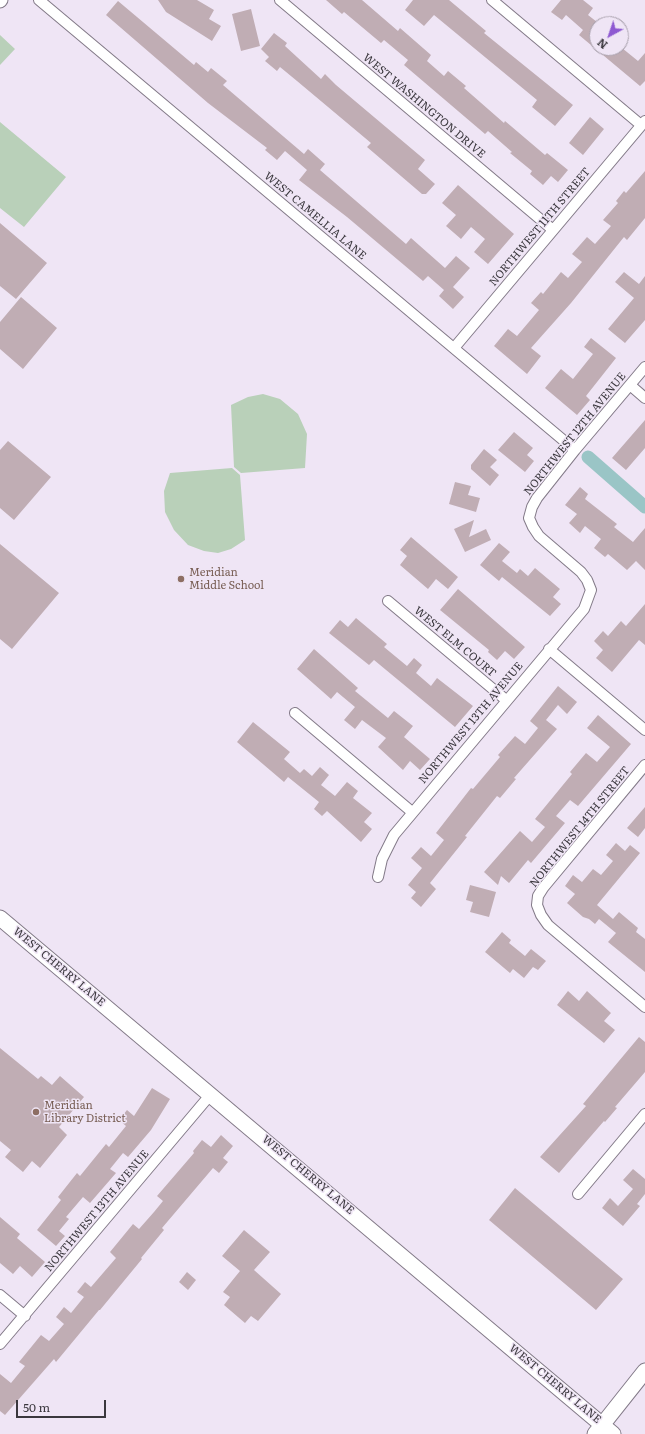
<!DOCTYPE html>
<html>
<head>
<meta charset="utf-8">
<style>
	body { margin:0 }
	#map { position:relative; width:645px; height:1434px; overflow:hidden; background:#efe5f5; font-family:Literata,serif }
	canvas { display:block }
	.north { position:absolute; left:589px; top:16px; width:40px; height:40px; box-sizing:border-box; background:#efe5f5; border:1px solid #a79fab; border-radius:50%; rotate:220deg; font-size:11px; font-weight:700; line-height:16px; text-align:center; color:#3a373d }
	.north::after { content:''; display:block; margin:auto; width:14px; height:18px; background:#8e59d1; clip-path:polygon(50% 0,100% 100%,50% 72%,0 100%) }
	.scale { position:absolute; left:16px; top:1400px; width:90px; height:18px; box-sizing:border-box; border:2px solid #3a373d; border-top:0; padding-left:5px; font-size:12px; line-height:14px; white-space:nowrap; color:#3a373d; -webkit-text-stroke:3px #efe5f5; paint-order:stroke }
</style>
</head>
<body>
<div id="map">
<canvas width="645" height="1434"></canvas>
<div class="north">N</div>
<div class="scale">50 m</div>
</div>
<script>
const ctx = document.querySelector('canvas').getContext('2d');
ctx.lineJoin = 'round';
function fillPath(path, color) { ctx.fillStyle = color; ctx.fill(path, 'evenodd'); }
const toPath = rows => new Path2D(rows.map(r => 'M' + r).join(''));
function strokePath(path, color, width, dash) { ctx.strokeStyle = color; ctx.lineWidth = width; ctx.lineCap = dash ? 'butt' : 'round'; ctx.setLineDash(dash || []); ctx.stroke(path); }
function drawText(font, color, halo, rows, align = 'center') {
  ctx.font = font + ' Literata,serif'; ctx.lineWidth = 3; ctx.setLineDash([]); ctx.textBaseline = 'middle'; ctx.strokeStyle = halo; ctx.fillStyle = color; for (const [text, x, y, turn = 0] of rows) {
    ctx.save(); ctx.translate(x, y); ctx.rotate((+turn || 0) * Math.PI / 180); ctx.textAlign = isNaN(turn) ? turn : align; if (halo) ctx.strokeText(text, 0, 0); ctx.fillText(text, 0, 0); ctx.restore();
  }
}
fillPath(toPath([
	[0,35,15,49,0,65],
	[0,122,66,177,24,227,0,208],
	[263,394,280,399,298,414,307,434,305,468,241,473,234,467,231,405,248,397],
	[232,468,240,475,245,540,231,549,218,553,204,551,188,545,174,530,165,512,164,491,170,473]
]), '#b9d0b9');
strokePath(toPath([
	[588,457,645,507]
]), '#9ac5c6', 13);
fillPath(toPath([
	[158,0,197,0,214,10,209,19,221,26,212,41,166,12],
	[326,0,362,0,398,31,400,28,431,55,427,61,444,76,448,71,466,86,464,88,504,123,505,121,545,155,547,153,568,170,558,182,551,176,543,185,530,174,532,171,510,153,512,152,488,131,485,134,404,65,408,60,384,40,381,43,344,12,342,14],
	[413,0,449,0,486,31,484,33,573,105,555,126,532,107,537,100,434,15,424,26,405,10],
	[561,0,583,0,593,8,588,15,597,22,597,48,622,48,638,61,645,53,645,81,640,86,579,35,583,30,566,15,562,20,551,12],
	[118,1,194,65,196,62,208,72,211,68,227,81,223,85,304,154,308,149,325,164,320,170,406,244,411,238,445,268,456,256,470,268,453,287,464,297,453,309,439,296,444,290,428,276,423,281,347,217,299,180,307,170,285,151,277,160,265,150,267,148,208,103,106,15],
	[251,9,260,46,241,51,232,14],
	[274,33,287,43,285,46,321,79,325,74,336,85,425,160,418,169,435,184,426,194,422,194,367,147,371,143,297,81,280,67,277,71,265,61,269,57,261,49],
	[590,117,604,129,583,155,569,143],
	[645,171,645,218,627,240,624,237,571,303,531,348,541,356,527,374,494,346,508,329,517,336,539,310,531,303,541,292,543,294,561,272,568,278,582,262,572,254,587,237,595,244,611,226,603,220,618,203,616,201,624,191,626,193],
	[458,185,514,234,488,264,474,252,485,239,471,227,461,239,446,226,456,215,442,203],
	[0,223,47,263,16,299,0,286],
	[624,272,639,284,645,276,645,320,625,343,608,329,634,298,615,282],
	[21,297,57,328,23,369,0,349,0,322],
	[591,338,616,358,586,396,590,400,577,415,545,388,561,369,573,379,593,354,584,347],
	[645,420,645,448,626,470,612,458],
	[514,432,533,448,527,455,534,461,525,472,498,450],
	[8,441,51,477,14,520,0,508,0,450],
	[484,449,497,460,490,467,499,475,490,486,471,469,471,465],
	[455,482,471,486,468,495,480,498,476,512,449,504],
	[580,487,588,494,585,499,617,524,614,527,633,542,645,528,645,570,636,561,627,570,608,554,605,557,594,548,601,539,585,526,580,533,569,523,577,514,565,505],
	[474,520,469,537,486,529,491,540,465,552,454,529],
	[411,537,458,577,448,589,436,579,428,589,400,565,407,556,400,550],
	[499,543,510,552,502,561,517,573,520,569,528,576,535,568,560,589,553,597,561,604,550,616,502,577,499,581,480,565],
	[0,544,59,593,12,649,0,639],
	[458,589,525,647,514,659,505,651,497,660,488,652,489,650,440,610],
	[645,604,645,645,639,640,612,672,596,658,603,650,594,641,603,631,608,636,621,621,626,626],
	[356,618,387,644,384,647,407,666,414,658,422,665,416,673,431,686,437,678,473,706,455,727,374,660,369,665,329,633,340,620,348,627],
	[314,649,358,688,355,691,388,718,394,711,413,726,404,737,430,759,420,770,410,761,403,770,378,747,386,738,362,720,355,729,344,720,355,707,337,692,331,699,297,669],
	[558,686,577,702,567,714,558,705,546,720,557,729,514,778,516,779,500,798,497,796,465,836,467,837,430,883,436,889,421,907,411,898,416,892,408,885,422,868,411,858,421,847,431,856,444,840,436,833,471,788,473,789,500,757,498,755,515,736,525,744,538,728,530,721],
	[598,715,631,744,578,806,570,800,556,816,565,823,531,863,528,860,509,883,501,876,498,885,484,872,520,831,532,842,545,827,535,819,572,774,570,772,586,753,597,762,610,747,587,728],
	[253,722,290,752,284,759,300,773,304,769,312,776,320,767,329,775,321,785,335,796,347,782,358,791,353,798,372,813,364,822,372,829,361,842,327,811,322,816,314,809,319,802,288,777,284,782,237,742],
	[645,807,645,828,638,837,627,828],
	[616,843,625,851,630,845,640,853,597,905,613,919,619,912,638,928,636,932,645,939,645,972,608,942,616,933,599,919,595,924,589,919,583,917,567,903,575,894,565,886,573,875,582,882,593,869,601,875,613,861,606,855],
	[470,885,496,892,489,917,470,912,473,902,466,900],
	[502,932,511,940,509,943,525,956,531,949,546,961,538,970,533,967,524,978,513,969,510,973,485,952],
	[568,991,579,1001,587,991,611,1013,604,1021,615,1030,604,1043,557,1005],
	[639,1037,645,1042,645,1072,615,1107,617,1108,605,1122,604,1121,559,1173,540,1157,586,1106,583,1104],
	[0,1048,38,1079,41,1076,52,1085,60,1076,84,1097,59,1127,67,1135,40,1168,32,1161,23,1172,5,1157,11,1150,0,1141],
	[152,1088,170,1099,151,1130,128,1157,123,1153,110,1169,116,1173,90,1203,83,1197,66,1217,69,1219,59,1231,65,1236,56,1246,37,1230,61,1200,58,1197,77,1173,80,1176,106,1144,109,1147,126,1126,119,1120,127,1110,134,1116],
	[221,1135,233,1146,223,1158,228,1162,219,1173,213,1168,162,1228,164,1230,141,1258,142,1259,100,1310,99,1310,56,1362,54,1359,5,1415,0,1411,0,1374,11,1383,25,1366,19,1362,41,1335,49,1341,64,1324,56,1317,64,1307,71,1313,84,1297,77,1292,85,1282,91,1287,116,1258,110,1252,133,1224,139,1229,154,1212,163,1201,157,1196,194,1153,193,1151,202,1140,211,1147],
	[633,1169,645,1179,645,1194,637,1204,640,1206,623,1226,602,1208,610,1198,618,1206,633,1189,623,1180],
	[515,1188,623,1279,596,1310,489,1220],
	[0,1217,20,1234,17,1238,45,1262,32,1277,20,1266,13,1274,0,1263],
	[244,1230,270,1252,254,1270,281,1294,258,1321,251,1316,245,1323,224,1305,230,1297,223,1292,240,1271,222,1256],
	[187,1272,196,1280,188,1290,179,1282]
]), '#c0adb4');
const minor = toPath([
	[39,0,575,450],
	[280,0,553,230],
	[492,0,641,125],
	[454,348,645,121],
	[630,385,645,398],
	[388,601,506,700],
	[549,649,645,730],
	[295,713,412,812],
	[645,765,543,888,538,896,537,905,541,915,548,925,645,1007],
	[378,877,382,859,394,835,584,609,591,590,587,580,581,572,539,536,533,527,529,518,532,507,537,498,575,450,645,367],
	[578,1194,645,1114],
	[0,1295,25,1316],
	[0,1344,211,1094]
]);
const tertiary = toPath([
	[0,1,1,0]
]);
const secondary = toPath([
	[0,918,613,1434],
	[595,1434,645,1371]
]);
strokePath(minor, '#837a88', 12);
strokePath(tertiary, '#837a88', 15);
strokePath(secondary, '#837a88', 17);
strokePath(minor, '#fff', 10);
strokePath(tertiary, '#fff', 13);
strokePath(secondary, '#fff', 15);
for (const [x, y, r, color] of [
	[181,579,4,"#8d6e63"],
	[36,1112,4,"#8d6e63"]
]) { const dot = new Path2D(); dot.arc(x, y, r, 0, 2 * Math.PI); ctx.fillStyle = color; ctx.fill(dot); strokePath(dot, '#efe5f5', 1.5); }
drawText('11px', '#3a373d', '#efe5f5', [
	["WEST WASHINGTON DRIVE",424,106,40],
	["WEST CAMELLIA LANE",315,216,40],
	["NORTHWEST 11TH STREET",540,227,-50],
	["NORTHWEST 12TH AVENUE",575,434,-51],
	["WEST ELM COURT",455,642,40],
	["NORTHWEST 13TH AVENUE",471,723,-50],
	["NORTHWEST 14TH STREET",580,827,-51],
	["WEST CHERRY LANE",59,967,40],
	["WEST CHERRY LANE",308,1175,40],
	["NORTHWEST 13TH AVENUE",97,1211,-50],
	["WEST CHERRY LANE",555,1384,40]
]);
drawText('11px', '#785e54', '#efe5f5', [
	["Meridian",189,573],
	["Middle School",189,586],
	["Meridian",44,1106],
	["Library District",44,1119]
], 'left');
</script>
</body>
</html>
